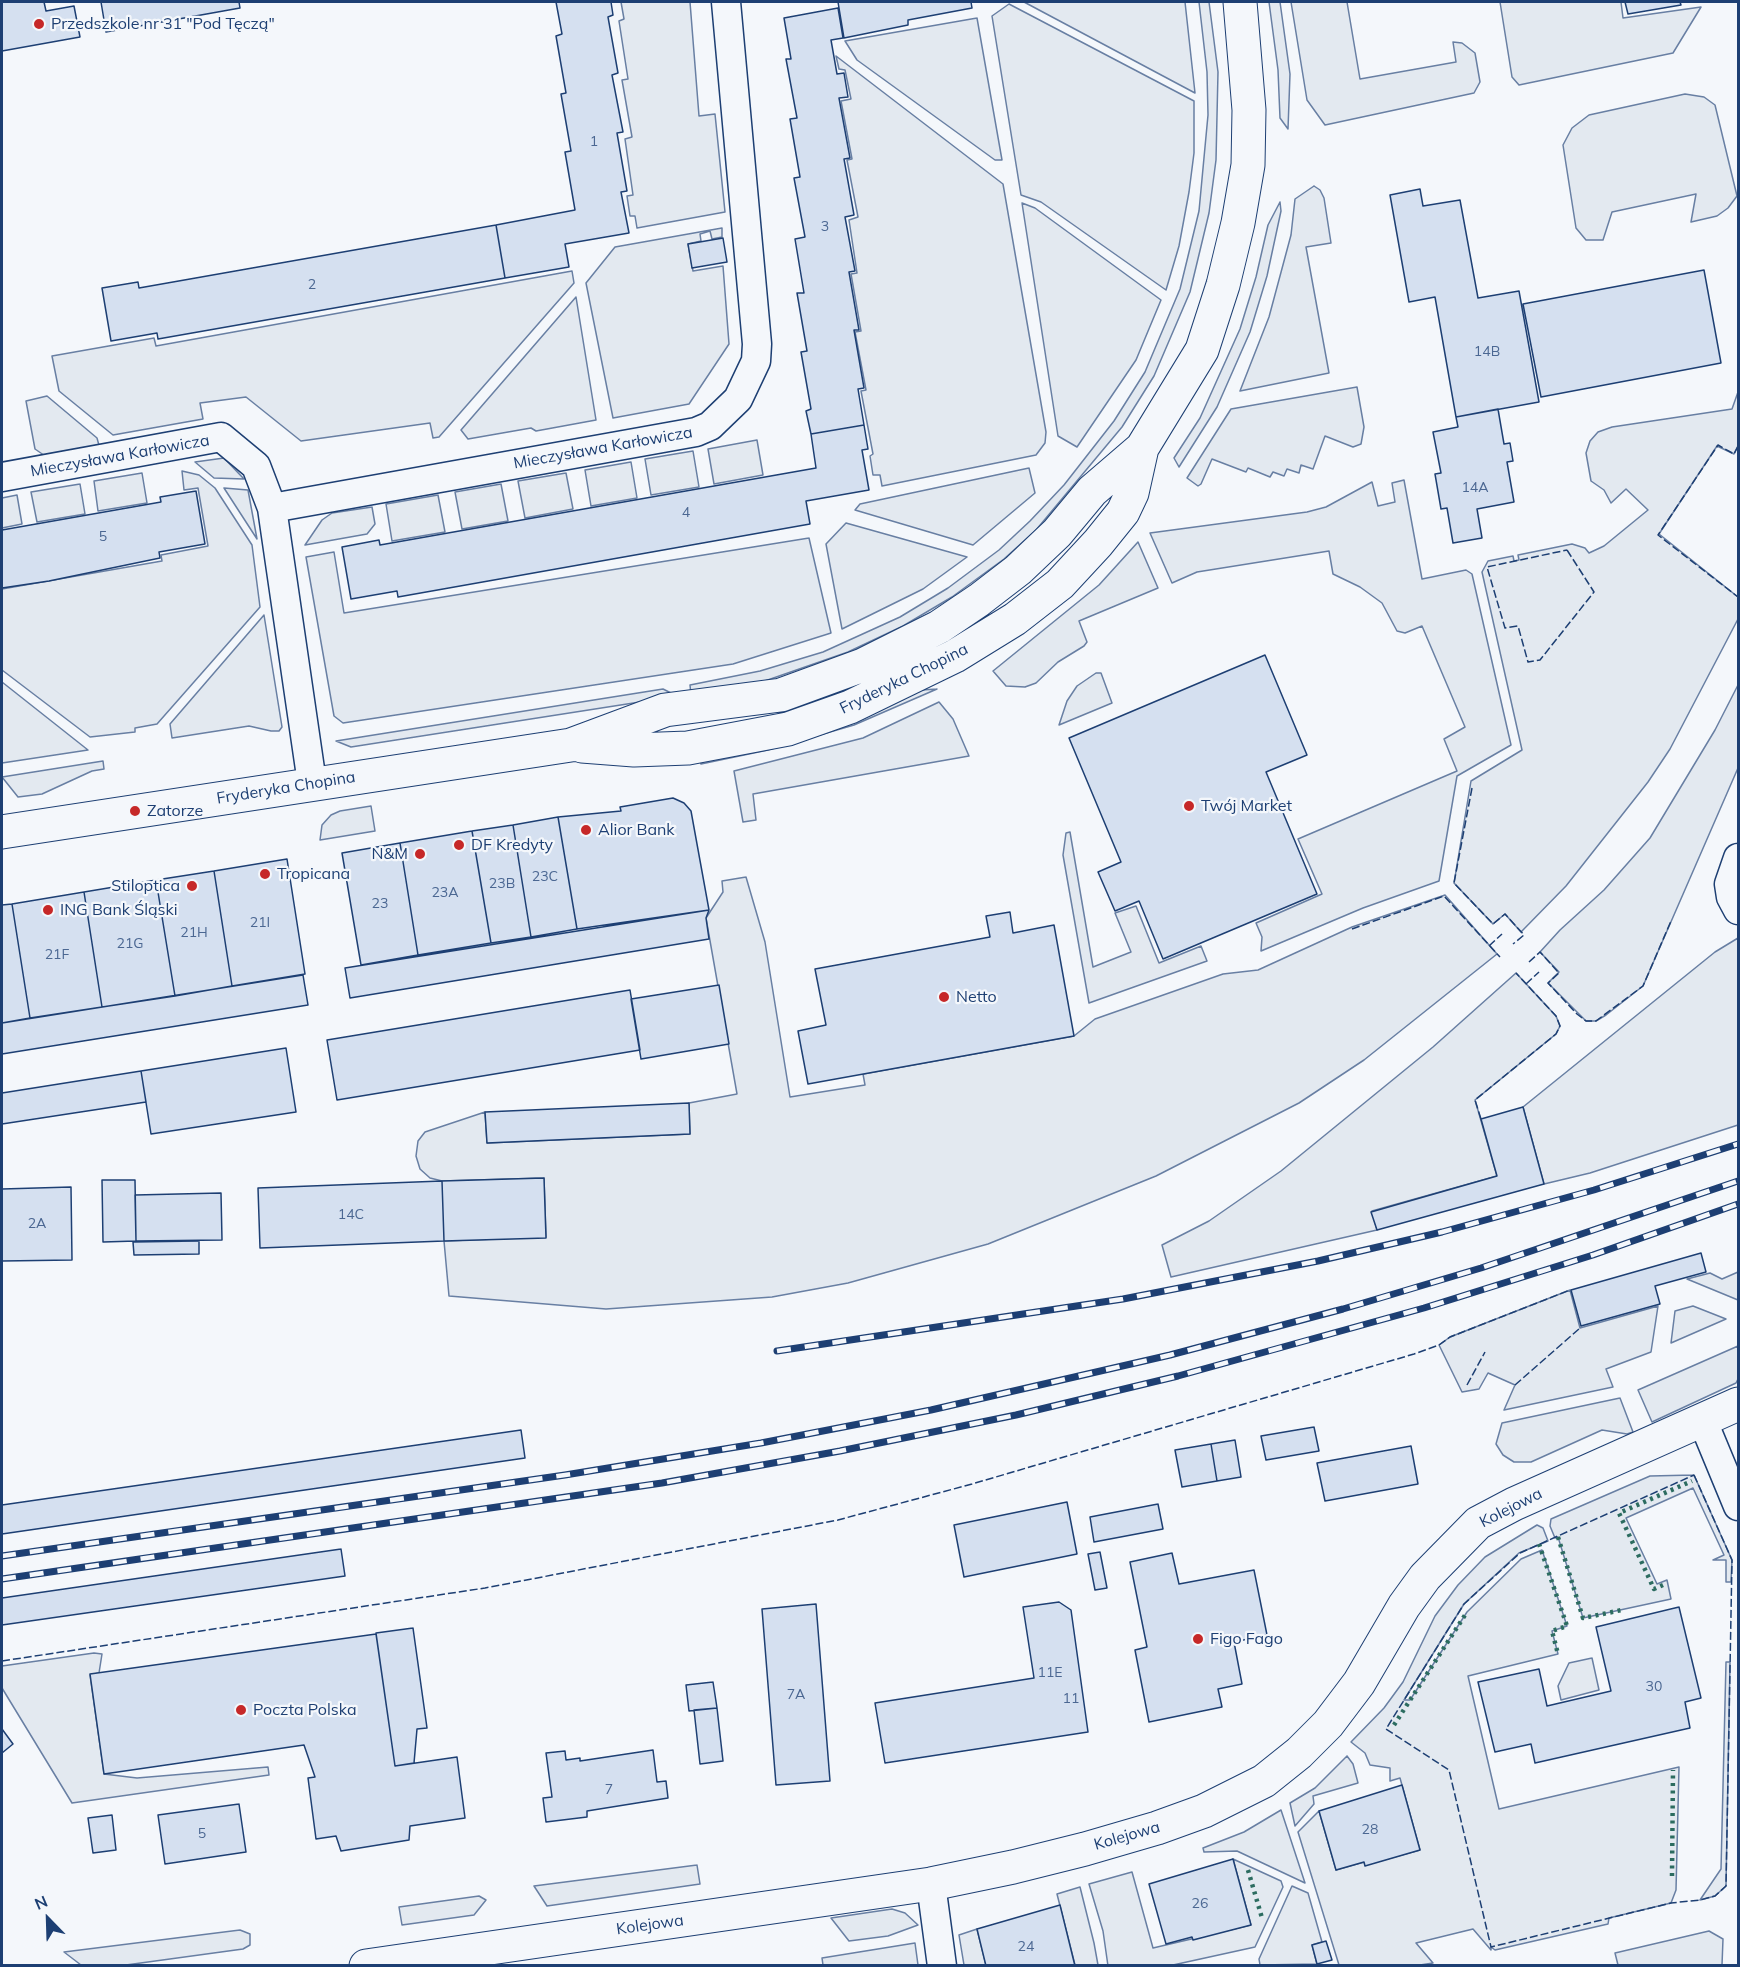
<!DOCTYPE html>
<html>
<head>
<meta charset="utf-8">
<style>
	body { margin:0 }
	#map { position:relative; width:1740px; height:1967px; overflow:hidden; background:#f4f7fb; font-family:Mulish,sans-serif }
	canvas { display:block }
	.frame { position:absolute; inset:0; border:3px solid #1d3f73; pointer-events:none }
	.north { position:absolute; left:18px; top:1889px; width:60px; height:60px; -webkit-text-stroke:4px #f4f7fb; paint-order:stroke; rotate:337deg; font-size:16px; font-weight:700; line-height:24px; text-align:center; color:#1d3f73 }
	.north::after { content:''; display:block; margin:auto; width:21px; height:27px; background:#1d3f73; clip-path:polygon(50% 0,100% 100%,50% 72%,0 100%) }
</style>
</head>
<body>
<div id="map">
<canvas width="1740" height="1967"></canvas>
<div class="frame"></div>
<div class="north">N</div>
</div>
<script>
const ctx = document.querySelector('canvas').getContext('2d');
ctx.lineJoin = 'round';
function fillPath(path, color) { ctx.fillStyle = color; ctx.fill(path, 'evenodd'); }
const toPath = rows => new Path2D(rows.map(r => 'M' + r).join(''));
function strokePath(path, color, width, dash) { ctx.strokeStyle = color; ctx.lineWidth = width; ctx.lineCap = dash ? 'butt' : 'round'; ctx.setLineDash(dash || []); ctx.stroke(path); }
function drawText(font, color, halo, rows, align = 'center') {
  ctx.font = font + ' Mulish,sans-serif'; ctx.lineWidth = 4.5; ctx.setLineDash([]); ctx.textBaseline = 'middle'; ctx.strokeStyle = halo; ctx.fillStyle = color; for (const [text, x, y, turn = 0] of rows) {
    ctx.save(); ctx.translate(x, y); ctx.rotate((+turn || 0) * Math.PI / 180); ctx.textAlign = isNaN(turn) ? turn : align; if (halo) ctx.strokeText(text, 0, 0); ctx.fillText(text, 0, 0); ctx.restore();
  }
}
const green = toPath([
	[621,2,690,2,699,116,715,114,725,212,637,228,635,216,630,216,627,196,633,195,625,139,632,137,622,80,628,79,619,21,624,19,621,2],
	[1024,2,1185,2,1195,93,1024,2],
	[1199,2,1209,2,1218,72,1216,160,1209,213,1190,292,1154,376,1122,427,1036,530,1004,559,952,597,903,626,848,652,762,682,691,695,690,685,760,671,823,652,900,617,948,588,999,550,1030,521,1064,485,1114,421,1145,372,1180,289,1199,211,1208,115,1207,72,1199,2],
	[1269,2,1280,2,1290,74,1288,129,1280,118,1278,70,1269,2],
	[1291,2,1347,2,1360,79,1456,62,1453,42,1462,43,1475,53,1480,82,1474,93,1325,125,1307,100,1291,2],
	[1500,2,1621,2,1623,18,1701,7,1673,53,1519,85,1512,77,1500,2],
	[1009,4,1194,101,1194,153,1189,192,1179,246,1166,290,1041,202,1021,195,992,16,1009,4],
	[977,18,1002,160,995,160,857,60,845,41,977,18],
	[836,56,1003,184,1046,432,1045,443,1036,455,882,486,880,475,873,475,870,456,873,454,861,391,866,390,855,332,861,331,851,274,857,273,849,220,858,217,847,160,852,159,841,101,851,99,845,70,839,69,836,56],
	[1685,94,1704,97,1715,105,1737,196,1728,208,1717,216,1691,222,1696,194,1612,212,1603,240,1586,240,1576,228,1563,145,1572,128,1589,115,1685,94],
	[1314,186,1320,190,1324,198,1331,243,1306,247,1329,373,1240,391,1269,317,1291,235,1295,199,1314,186],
	[1280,202,1281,211,1267,276,1250,332,1217,407,1179,467,1174,458,1200,418,1240,329,1256,277,1268,225,1280,202],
	[1022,203,1035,208,1161,300,1136,360,1077,447,1058,436,1022,203],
	[722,228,722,237,712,239,710,231,700,234,701,241,688,244,693,271,723,266,729,344,689,404,613,418,586,283,615,247,722,228],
	[572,271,574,283,439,437,433,438,430,423,301,441,246,397,200,403,203,419,113,435,59,391,52,356,154,338,156,346,572,271],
	[576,297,596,420,536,431,531,428,468,439,461,430,576,297],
	[1357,387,1364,427,1361,444,1353,447,1325,436,1313,469,1301,465,1299,473,1287,469,1284,476,1273,472,1270,477,1248,468,1246,472,1212,459,1201,484,1198,486,1187,478,1231,409,1357,387],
	[1738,392,1738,446,1734,454,1717,446,1659,534,1738,597,1738,619,1670,749,1648,782,1566,886,1521,932,1505,914,1493,924,1454,883,1471,781,1522,750,1482,572,1488,561,1513,556,1514,561,1519,560,1518,555,1572,544,1585,548,1589,553,1604,546,1648,510,1626,489,1611,503,1604,490,1591,481,1586,453,1590,441,1598,432,1612,427,1732,409,1738,392],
	[47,396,97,438,100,449,48,458,35,449,26,401,47,396],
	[757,440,763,475,714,484,708,449,757,440],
	[693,451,699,487,651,495,645,459,693,451],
	[224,458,244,479,214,478,195,462,224,458],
	[631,462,637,498,591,506,585,470,631,462],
	[1029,468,1035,493,973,545,855,510,860,504,1029,468],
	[182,471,199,475,215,488,252,545,260,607,157,724,135,728,135,732,90,737,2,670,2,589,162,561,161,555,208,546,198,488,184,490,182,471],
	[142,473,147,503,98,511,94,481,142,473],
	[566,473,573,509,525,518,518,481,566,473],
	[1404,480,1422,579,1466,570,1472,574,1511,745,1457,776,1439,881,1363,908,1261,951,1262,937,1256,923,1322,894,1298,839,1457,771,1444,739,1465,727,1422,626,1405,633,1397,631,1382,603,1360,587,1333,574,1329,551,1197,572,1172,583,1150,533,1307,512,1326,507,1372,482,1378,506,1395,502,1392,483,1404,480],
	[80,484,85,514,37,522,31,492,80,484],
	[501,484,508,521,462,529,455,492,501,484],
	[224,488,248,490,257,539,224,488],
	[17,495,22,524,2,528,2,498,17,495],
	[438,495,445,532,392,541,386,504,438,495],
	[372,507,375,524,367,534,305,545,322,520,332,513,372,507],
	[846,523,967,557,923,589,842,629,826,544,846,523],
	[809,538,831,633,733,664,343,723,334,716,306,557,334,552,344,613,809,538],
	[1138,542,1158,588,1079,621,1087,642,1084,646,1058,662,1036,683,1025,687,1006,686,993,671,1099,585,1138,542],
	[264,615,282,727,279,731,271,731,249,726,172,738,170,724,264,615],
	[1096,673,1101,673,1112,703,1059,725,1067,701,1077,686,1096,673],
	[2,682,88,750,2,763,2,682],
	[1738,685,1738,768,1643,986,1606,1015,1596,1021,1586,1021,1548,983,1559,972,1540,952,1560,930,1604,890,1650,838,1715,730,1738,685],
	[663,689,671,693,672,697,351,747,336,741,663,689],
	[937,689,854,725,768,750,701,764,699,754,906,691,937,689],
	[939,702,953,719,969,756,753,794,756,820,743,822,734,771,863,738,939,702],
	[103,761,104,769,92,771,42,794,18,797,2,777,103,761],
	[371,806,375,831,320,840,322,825,331,815,340,811,371,806],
	[1070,832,1093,967,1131,952,1115,913,1136,906,1159,963,1201,946,1207,961,1089,1003,1063,855,1066,833,1070,832],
	[746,877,765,942,790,1097,865,1085,863,1074,1074,1036,1095,1019,1223,974,1258,970,1352,927,1445,895,1497,954,1364,1060,1299,1103,1156,1176,988,1244,848,1283,772,1297,606,1309,449,1296,444,1241,546,1237,544,1178,442,1181,430,1178,420,1169,416,1156,418,1141,425,1132,485,1112,487,1143,690,1134,689,1103,737,1094,706,918,723,892,722,881,746,877],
	[1738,938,1738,1125,1590,1173,1544,1184,1523,1107,1715,952,1738,938],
	[1516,973,1556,1016,1560,1026,1556,1034,1475,1100,1497,1176,1372,1211,1377,1230,1171,1277,1162,1245,1209,1221,1281,1171,1433,1047,1516,973],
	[1738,1272,1738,1300,1687,1279,1710,1273,1722,1279,1738,1272],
	[1570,1290,1580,1328,1658,1306,1651,1352,1606,1369,1613,1387,1504,1410,1515,1385,1488,1373,1479,1389,1462,1392,1439,1345,1450,1337,1570,1290],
	[1693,1306,1726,1319,1671,1343,1675,1311,1693,1306],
	[1738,1346,1738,1379,1736,1383,1652,1422,1638,1390,1738,1346],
	[1620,1398,1633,1432,1627,1434,1602,1430,1531,1462,1514,1462,1503,1455,1496,1444,1502,1423,1620,1398],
	[1694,1475,1732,1560,1731,1582,1726,1582,1726,1560,1713,1560,1724,1555,1693,1488,1626,1518,1657,1584,1667,1580,1671,1599,1583,1618,1558,1537,1555,1538,1550,1526,1551,1519,1650,1476,1694,1475],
	[1537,1525,1543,1528,1548,1541,1519,1553,1464,1604,1404,1700,1410,1700,1467,1612,1521,1559,1542,1550,1567,1626,1552,1631,1558,1654,1468,1676,1499,1809,1679,1767,1676,1890,1671,1903,1609,1918,1608,1924,1495,1950,1491,1947,1491,1950,1473,1929,1416,1943,1433,1963,1420,1965,1339,1965,1298,1832,1319,1811,1336,1870,1364,1862,1365,1865,1420,1850,1400,1778,1390,1781,1390,1768,1370,1765,1365,1753,1351,1742,1384,1708,1403,1682,1435,1616,1458,1585,1485,1557,1537,1525],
	[94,1653,102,1654,99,1673,90,1675,104,1774,137,1778,268,1767,269,1775,72,1803,2,1688,2,1666,94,1653],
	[1592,1658,1599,1690,1561,1700,1558,1686,1569,1663,1592,1658],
	[1726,1662,1730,1662,1726,1886,1715,1896,1700,1900,1721,1869,1726,1662],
	[1347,1756,1353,1764,1358,1783,1313,1796,1314,1804,1295,1826,1290,1803,1315,1788,1347,1756],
	[1281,1810,1305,1883,1237,1851,1204,1852,1203,1848,1244,1832,1281,1810],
	[1233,1859,1281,1881,1283,1887,1255,1947,1173,1965,1108,1966,1103,1931,1089,1884,1132,1872,1153,1948,1251,1925,1233,1859],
	[697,1865,700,1884,547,1906,534,1886,697,1865],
	[1292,1886,1308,1893,1322,1942,1312,1945,1317,1964,1260,1965,1259,1959,1292,1886],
	[1080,1887,1094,1943,1098,1965,1075,1965,1057,1894,1080,1887],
	[479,1896,486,1900,474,1915,402,1925,399,1907,479,1896],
	[892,1909,905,1913,918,1925,888,1936,849,1941,831,1918,892,1909],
	[977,1929,986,1965,964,1965,959,1935,977,1929],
	[240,1930,250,1934,250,1945,243,1949,126,1965,81,1965,64,1952,240,1930],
	[1709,1931,1723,1939,1722,1965,1618,1965,1615,1953,1709,1931],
	[915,1943,918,1965,823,1965,822,1958,915,1943]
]);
fillPath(green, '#e3e9f0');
strokePath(green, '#687fa3', 1.5);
const building = toPath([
	[2,2,44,2,46,11,74,6,80,37,2,51,2,2],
	[101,2,239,2,240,8,106,32,101,2],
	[556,2,611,2,613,15,608,17,618,73,612,75,623,132,617,133,627,191,621,192,629,233,565,244,569,267,505,278,496,225,575,210,565,152,571,151,561,94,566,93,556,36,562,34,556,2],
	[838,2,971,2,972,8,908,20,908,25,844,38,838,2],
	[1625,2,1680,2,1681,5,1628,14,1625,2],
	[838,8,843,38,831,40,837,74,844,73,848,97,839,98,850,158,844,159,854,215,845,217,855,271,849,272,859,330,854,330,864,388,858,389,864,425,811,434,806,411,811,409,801,352,807,351,797,293,804,293,795,239,805,237,794,178,800,177,790,119,797,118,786,59,791,59,784,18,838,8],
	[1420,189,1423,206,1460,200,1478,298,1519,291,1539,402,1456,417,1435,297,1409,302,1390,195,1420,189],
	[496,225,505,278,158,339,157,333,111,341,102,288,138,282,139,288,496,225],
	[723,238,727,262,692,268,688,244,723,238],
	[1704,270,1721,363,1541,397,1523,304,1704,270],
	[1498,409,1504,444,1510,443,1513,461,1507,462,1514,502,1477,509,1482,538,1453,543,1447,508,1441,509,1435,474,1441,473,1433,432,1458,427,1456,417,1498,409],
	[864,425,868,449,862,450,869,490,806,501,810,524,398,597,397,591,351,599,342,547,379,540,380,545,816,468,811,434,864,425],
	[196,491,205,544,159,552,160,558,49,581,2,588,2,530,161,502,160,497,196,491],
	[1265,655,1307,755,1266,772,1317,894,1163,959,1139,901,1115,911,1098,872,1121,862,1069,738,1265,655],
	[673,798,684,803,691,811,709,910,577,929,558,817,621,811,620,807,673,798],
	[558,817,577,929,531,937,513,825,558,817],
	[513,825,531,937,491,943,472,831,513,825],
	[472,831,491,943,418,955,400,843,472,831],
	[400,843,418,955,361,965,342,853,400,843],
	[287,859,305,974,232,986,214,871,287,859],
	[214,871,232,986,175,996,156,880,214,871],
	[156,880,175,996,102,1007,84,892,156,880],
	[84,892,102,1007,30,1018,12,904,84,892],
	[12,904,30,1018,2,1023,2,905,12,904],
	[709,910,706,918,709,939,350,998,345,968,709,910],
	[1010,912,1013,933,1054,925,1074,1036,808,1084,798,1031,826,1025,815,969,990,937,986,916,1010,912],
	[303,975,308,1005,2,1054,2,1023,303,975],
	[719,985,729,1044,641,1059,631,999,719,985],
	[630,990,640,1050,337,1100,327,1040,630,990],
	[286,1048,296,1112,151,1134,141,1071,286,1048],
	[141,1071,146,1102,2,1124,2,1093,141,1071],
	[689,1103,690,1134,487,1143,485,1112,689,1103],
	[1523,1107,1544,1184,1377,1230,1371,1212,1497,1176,1481,1119,1523,1107],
	[544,1178,546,1238,444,1241,442,1181,544,1178],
	[102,1180,135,1180,136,1241,103,1242,102,1180],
	[442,1181,444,1241,260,1248,258,1188,442,1181],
	[71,1187,72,1260,2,1261,2,1189,71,1187],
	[221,1193,222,1240,136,1241,135,1195,221,1193],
	[199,1241,199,1254,134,1255,133,1242,199,1241],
	[1701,1253,1706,1272,1655,1286,1660,1304,1581,1326,1571,1290,1701,1253],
	[1314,1427,1319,1451,1266,1460,1261,1436,1314,1427],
	[521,1430,525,1458,2,1534,2,1505,521,1430],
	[1235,1440,1241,1477,1217,1481,1211,1444,1235,1440],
	[1211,1444,1217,1481,1182,1487,1175,1450,1211,1444],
	[1411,1446,1418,1484,1325,1501,1317,1463,1411,1446],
	[1067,1502,1077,1554,964,1577,954,1525,1067,1502],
	[1158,1504,1163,1529,1094,1542,1090,1517,1158,1504],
	[341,1549,345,1576,2,1625,2,1598,341,1549],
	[1100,1552,1107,1588,1095,1590,1088,1554,1100,1552],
	[1172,1553,1179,1584,1254,1570,1267,1635,1234,1642,1242,1684,1218,1689,1222,1707,1149,1722,1135,1650,1147,1647,1130,1562,1172,1553],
	[1059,1602,1071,1610,1088,1732,885,1763,875,1703,1034,1678,1023,1607,1059,1602],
	[816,1604,830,1781,776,1785,762,1609,816,1604],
	[1679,1607,1701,1698,1685,1702,1690,1728,1535,1763,1531,1744,1495,1752,1478,1682,1539,1669,1547,1706,1611,1691,1596,1627,1679,1607],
	[413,1628,427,1728,417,1729,414,1763,395,1766,376,1633,413,1628],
	[376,1634,395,1766,457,1757,465,1818,410,1826,409,1840,341,1851,336,1836,316,1839,308,1778,315,1777,304,1745,104,1774,90,1674,376,1634],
	[713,1682,717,1708,689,1711,686,1685,713,1682],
	[717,1708,723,1761,700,1764,694,1710,717,1708],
	[2,1729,13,1744,2,1753,2,1729],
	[653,1750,657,1782,666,1781,668,1798,587,1811,587,1817,546,1822,543,1798,552,1797,546,1753,565,1751,566,1760,580,1758,580,1761,653,1750],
	[1402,1785,1420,1850,1365,1866,1364,1862,1336,1870,1319,1811,1402,1785],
	[239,1804,246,1852,165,1864,158,1815,239,1804],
	[112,1815,116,1850,93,1853,88,1818,112,1815],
	[1233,1859,1251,1925,1193,1940,1192,1937,1166,1944,1149,1884,1233,1859],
	[1060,1905,1075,1966,986,1966,977,1929,1060,1905],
	[1326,1941,1332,1960,1317,1964,1312,1945,1326,1941]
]);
fillPath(building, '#d5e0f0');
strokePath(building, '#1d3f73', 1.5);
const street = toPath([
	[2,477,221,437,256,466,272,508,312,783],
	[272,508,696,432,710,426,738,399,756,361,757,344,726,2],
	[1738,858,1729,884,1731,897,1738,910],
	[1702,1419,1738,1506],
	[931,1884,942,1966]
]);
const secondary = toPath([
	[582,746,634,750,688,748,788,729,850,707,955,656,1015,619,1060,584,1098,543,1123,512,1132,493,1142,448,1202,350,1223,285,1238,223,1248,165,1249,110,1240,2],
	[2,832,571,745,665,710,781,695,863,665,939,627,979,600,1018,570,1057,533,1092,491,1142,448],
	[366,1966,931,1884,1013,1867,1085,1849,1157,1828,1204,1811,1264,1781,1299,1753,1328,1724,1359,1683,1404,1606,1425,1577,1478,1523,1514,1504,1738,1404]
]);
strokePath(street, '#1d3f73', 31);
strokePath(secondary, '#1d3f73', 35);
strokePath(street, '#f4f7fb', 28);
strokePath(secondary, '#f4f7fb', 33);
const rail = toPath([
	[777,1351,1123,1299,1318,1261,1442,1232,1594,1190,1738,1144],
	[2,1556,565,1475,761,1443,931,1410,1170,1355,1343,1309,1481,1268,1738,1181],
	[2,1579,662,1483,840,1451,1016,1415,1178,1376,1424,1308,1593,1255,1738,1204]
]);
strokePath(rail, '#1d3f73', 7);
strokePath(rail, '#f4f7fb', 4.5, [14]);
strokePath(toPath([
	[1558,1537,1583,1618,1622,1610],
	[1539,1544,1567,1626,1552,1631,1558,1654],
	[1663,1585,1654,1589,1619,1513,1692,1481],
	[1394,1725,1467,1612],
	[1248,1870,1262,1918],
	[1672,1876,1673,1770]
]), '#2c6c60', 4.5, [3, 4.5]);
strokePath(toPath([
	[1738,446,1734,454,1718,445,1658,535,1738,597],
	[1567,550,1594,592,1540,660,1528,662,1518,626,1505,628,1487,567,1567,550],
	[1472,788,1454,883,1493,924,1505,914,1524,935,1513,944],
	[1352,929,1444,896,1500,957],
	[1489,946,1502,934],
	[1529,962,1540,952,1559,973,1548,983,1577,1014,1586,1021,1596,1021,1643,986,1671,921],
	[1526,984,1539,972],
	[1481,1119,1475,1100,1556,1034,1560,1026,1556,1016,1516,973],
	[1467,1385,1485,1352],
	[1515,1385,1580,1328],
	[1694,1475,1732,1560,1726,1886,1715,1896,1700,1900,1671,1903,1491,1947,1449,1770,1386,1729,1464,1604,1520,1553,1694,1475],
	[2,1661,485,1588,838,1520,972,1484,1414,1354,1439,1345,1450,1337,1570,1290]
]), '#1d3f73', 1.5, [8, 3]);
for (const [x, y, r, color] of [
	[39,24,6,"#c62828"],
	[1189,806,6,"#c62828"],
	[135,811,6,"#c62828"],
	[586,830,6,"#c62828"],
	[459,845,6,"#c62828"],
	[420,854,6,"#c62828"],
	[265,874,6,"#c62828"],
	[192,886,6,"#c62828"],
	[48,910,6,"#c62828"],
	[944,997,6,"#c62828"],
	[1198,1639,6,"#c62828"],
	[241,1710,6,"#c62828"]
]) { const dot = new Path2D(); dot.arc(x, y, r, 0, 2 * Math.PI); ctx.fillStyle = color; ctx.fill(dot); strokePath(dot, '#f4f7fb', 2); }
drawText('14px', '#4b6792', null, [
	["1",594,142],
	["3",825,227],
	["2",312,285],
	["14B",1487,352],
	["14A",1475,488],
	["4",686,513],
	["5",103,537],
	["23C",545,877],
	["23B",502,884],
	["23A",445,893],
	["23",380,904],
	["21I",260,923],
	["21H",194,933],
	["21G",130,944],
	["21F",57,955],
	["14C",351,1215],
	["2A",37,1224],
	["11E",1050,1673],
	["30",1654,1687],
	["7A",796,1695],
	["11",1071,1699],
	["7",609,1790],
	["28",1370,1830],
	["5",202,1834],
	["26",1200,1904],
	["24",1026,1947]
]);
drawText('16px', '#1d3f73', '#f4f7fb', [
	["Przedszkole nr 31 \"Pod Tęczą\"",51,24],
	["Twój Market",1201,806],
	["Zatorze",147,811],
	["Alior Bank",598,830],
	["DF Kredyty",471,845],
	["N&M",408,854,"right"],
	["Tropicana",277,874],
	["Stiloptica",180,886,"right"],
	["ING Bank Śląski",60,910],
	["Netto",956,997],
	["Figo Fago",1210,1639],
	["Poczta Polska",253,1710]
], 'left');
drawText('16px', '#1d3f73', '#f4f7fb', [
	["Mieczysława Karłowicza",603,448,-10],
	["Mieczysława Karłowicza",120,456,-10],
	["Fryderyka Chopina",904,679,-26],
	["Fryderyka Chopina",286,788,-9],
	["Kolejowa",1511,1508,-27],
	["Kolejowa",1127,1836,-16],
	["Kolejowa",650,1925,-8]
]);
</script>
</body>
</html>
